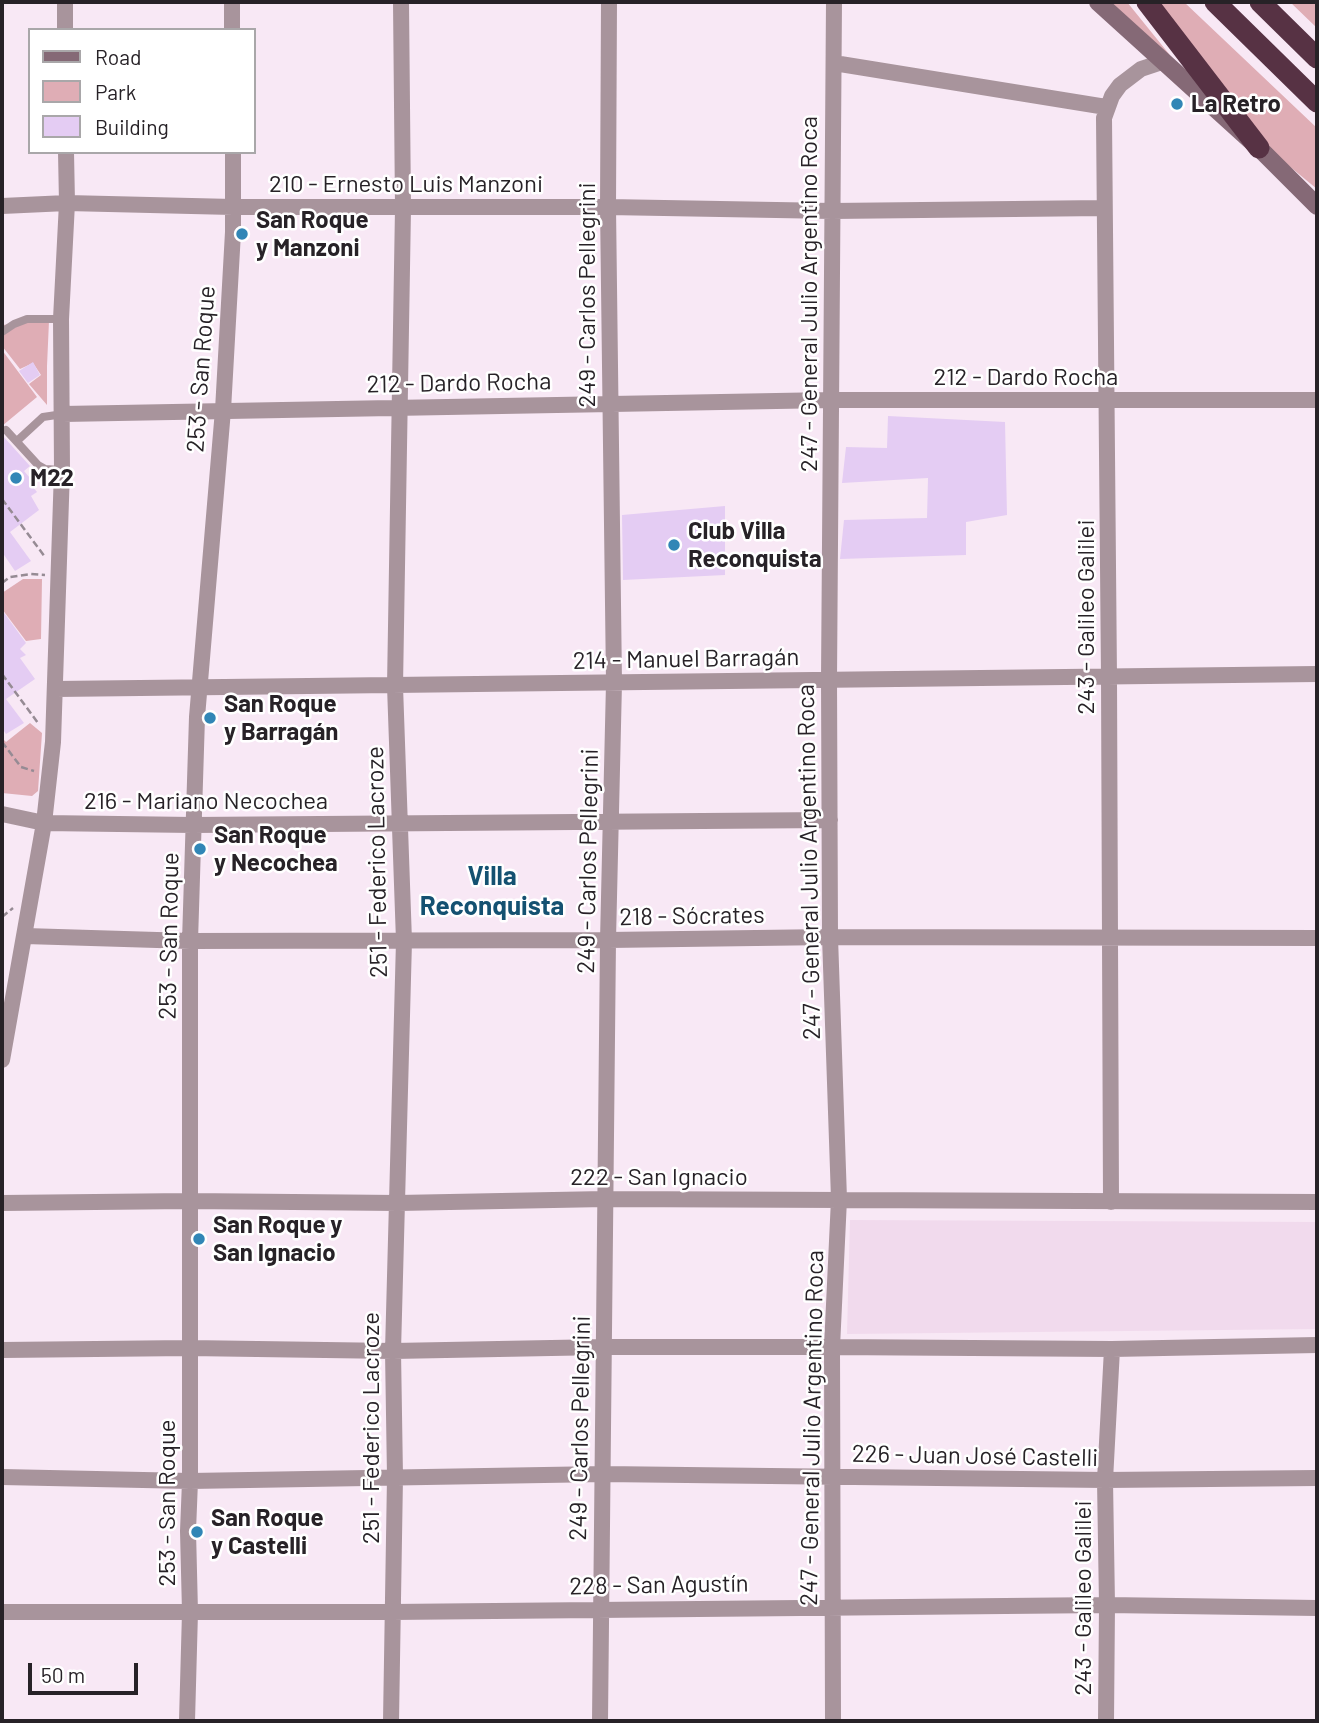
<!DOCTYPE html>
<html>
<head>
<meta charset="utf-8">
<style>
	body { margin:0 }
	#map { position:relative; width:1319px; height:1723px; overflow:hidden; background:#f8e8f5; font-family:Barlow,sans-serif }
	canvas { display:block }
	.frame { position:absolute; inset:0; border:4px solid #272227; pointer-events:none }
	.legend { position:absolute; left:28px; top:28px; width:228px; height:126px; box-sizing:border-box; background:#fff; border:2px solid #a9a7a9; margin:0; padding:9px 12px; list-style:none; font-size:21px; color:#272227 }
	.legend li { display:flex; align-items:center; gap:14px; height:35px }
	.legend b { width:35px; border:2px solid #a9a7a9 }
	.scale { position:absolute; left:28px; top:1663px; width:110px; height:32px; box-sizing:border-box; border:4px solid #272227; border-top:0; padding-left:9px; font-size:21px; line-height:24px; white-space:nowrap; color:#272227; -webkit-text-stroke:5px #fff; paint-order:stroke }
</style>
</head>
<body>
<div id="map">
<canvas width="1319" height="1723"></canvas>
<div class="frame"></div>
<ul class="legend">
<li><b style="height:9px;background:#856976"></b>Road</li>
<li><b style="height:19px;background:#dfadb5"></b>Park</li>
<li><b style="height:19px;background:#e4ccf3"></b>Building</li>
</ul>
<div class="scale">50 m</div>
</div>
<script>
const ctx = document.querySelector('canvas').getContext('2d');
ctx.lineJoin = 'round';
function fillPath(path, color) { ctx.fillStyle = color; ctx.fill(path, 'evenodd'); }
const toPath = rows => new Path2D(rows.map(r => 'M' + r).join(''));
function strokePath(path, color, width, dash) { ctx.strokeStyle = color; ctx.lineWidth = width; ctx.lineCap = dash ? 'butt' : 'round'; ctx.setLineDash(dash || []); ctx.stroke(path); }
function drawText(font, color, halo, rows, align = 'center') {
  ctx.font = font + ' Barlow,sans-serif'; ctx.lineWidth = 5; ctx.setLineDash([]); ctx.textBaseline = 'middle'; ctx.strokeStyle = halo; ctx.fillStyle = color; for (const [text, x, y, turn = 0] of rows) {
    ctx.save(); ctx.translate(x, y); ctx.rotate((+turn || 0) * Math.PI / 180); ctx.textAlign = isNaN(turn) ? turn : align; if (halo) ctx.strokeText(text, 0, 0); ctx.fillText(text, 0, 0); ctx.restore();
  }
}
fillPath(toPath([
	[850,1220,1317,1222,1317,1329,847,1334]
]), '#f1daed');
fillPath(toPath([
	[1111,2,1127,2,1186,75],
	[1152,2,1184,2,1317,128,1317,189,1277,156],
	[1290,2,1317,2,1317,28],
	[49,321,47,366,47,405,29,384,41,375,33,363,20,369,2,346,2,325],
	[2,350,37,397,2,426],
	[23,579,42,579,41,639,26,641,2,609,2,593],
	[30,723,42,733,38,791,32,796,2,793,2,738,6,742]
]), '#dfadb5');
fillPath(toPath([
	[33,362,40,375,28,383,19,371],
	[888,416,1005,422,1007,515,966,522,966,555,840,559,844,520,927,518,928,478,842,483,846,447,887,448],
	[2,435,30,466,24,471,36,485,33,487,37,492,31,496,39,510,10,532,31,561,15,571,2,552],
	[725,506,725,575,623,580,622,515],
	[2,610,26,643,20,649,26,655,20,658,35,679,6,699,24,723,6,734,2,728]
]), '#e4ccf3');
strokePath(toPath([
	[2,499,45,557],
	[2,583,10,577,31,574,45,575],
	[2,674,38,723],
	[2,742,21,767,34,771],
	[2,917,13,908]
]), '#968b94', 2.5, [7, 3.5]);
strokePath(toPath([
	[2,332,14,324,27,319,61,319],
	[6,430,38,465,45,469,62,470],
	[17,441,43,417,63,414]
]), '#a8949c', 8);
strokePath(toPath([
	[65,2,65,30],
	[232,2,232,30],
	[834,63,1106,107],
	[2,206,67,203,233,207,608,207,832,211,1104,208],
	[63,414,831,400,1317,400],
	[56,689,1317,674],
	[2,814,44,823,193,825,830,820],
	[25,936,190,941,608,940,830,937,1317,938],
	[2,1060,44,823,53,742,62,470,61,319,67,203,66,152],
	[1111,1202,1109,678,1104,118,1112,96,1120,85,1141,69,1162,62],
	[2,1203,188,1201,398,1203,605,1199,1317,1202],
	[2,1350,189,1348,393,1351,604,1347,832,1347,1112,1349,1317,1345],
	[2,1477,190,1481,603,1474,1105,1480,1317,1478],
	[2,1612,392,1612,1107,1605,1317,1608],
	[187,1721,190,1612,188,1531,190,1481,190,941,197,717,223,410,233,232,233,152],
	[391,1721,395,1477,393,1351,404,941,395,686,403,208,401,2],
	[600,1721,608,940,614,683,608,207,609,2],
	[833,1721,832,1347,839,1199,830,937,829,678,834,2],
	[1106,1721,1107,1605,1105,1480,1112,1349]
]), '#a8949c', 16);
strokePath(toPath([
	[1098,2,1259,148,1317,206]
]), '#856976', 18);
strokePath(toPath([
	[1147,2,1259,148],
	[1215,2,1317,102],
	[1260,2,1317,58]
]), '#573244', 21);
for (const [x, y, r, color] of [
	[1177,104,7,"#3186b6"],
	[242,234,7,"#3186b6"],
	[16,478,7,"#3186b6"],
	[674,545,7,"#3186b6"],
	[210,718,7,"#3186b6"],
	[200,849,7,"#3186b6"],
	[199,1239,7,"#3186b6"],
	[197,1532,7,"#3186b6"]
]) { const dot = new Path2D(); dot.arc(x, y, r, 0, 2 * Math.PI); ctx.fillStyle = color; ctx.fill(dot); strokePath(dot, '#fff', 2.5); }
drawText('bold 24px', '#272227', '#fff', [
	["La Retro",1191,104],
	["San Roque",256,220],
	["y Manzoni",256,248],
	["M22",30,478],
	["Club Villa",688,531],
	["Reconquista",688,559],
	["San Roque",224,704],
	["y Barragán",224,732],
	["San Roque",214,835],
	["y Necochea",214,863],
	["San Roque y",213,1225],
	["San Ignacio",213,1253],
	["San Roque",211,1518],
	["y Castelli",211,1546]
], 'left');
drawText('24px', '#272227', '#fff', [
	["210 - Ernesto Luis Manzoni",406,184],
	["247 - General Julio Argentino Roca",809,294,-90],
	["249 - Carlos Pellegrini",587,295,-90],
	["253 - San Roque",201,369,-86],
	["212 - Dardo Rocha",1026,377],
	["212 - Dardo Rocha",459,383,-1],
	["243 - Galileo Galilei",1086,617,-90],
	["214 - Manuel Barragán",686,659,-1],
	["216 - Mariano Necochea",206,801],
	["249 - Carlos Pellegrini",588,861,-89],
	["251 - Federico Lacroze",377,862,-91],
	["247 - General Julio Argentino Roca",809,862,-91],
	["218 - Sócrates",692,916,-1],
	["253 - San Roque",169,936,-89],
	["222 - San Ignacio",659,1177],
	["251 - Federico Lacroze",371,1428,-90],
	["249 - Carlos Pellegrini",580,1428,-89],
	["247 - General Julio Argentino Roca",812,1428,-89],
	["226 - Juan José Castelli",975,1456,1],
	["253 - San Roque",167,1503,-90],
	["228 - San Agustín",659,1585,-1],
	["243 - Galileo Galilei",1083,1598,-90]
]);
drawText('bold 26px', '#145171', '#fff', [
	["Villa",492,876],
	["Reconquista",492,906]
]);
</script>
</body>
</html>
